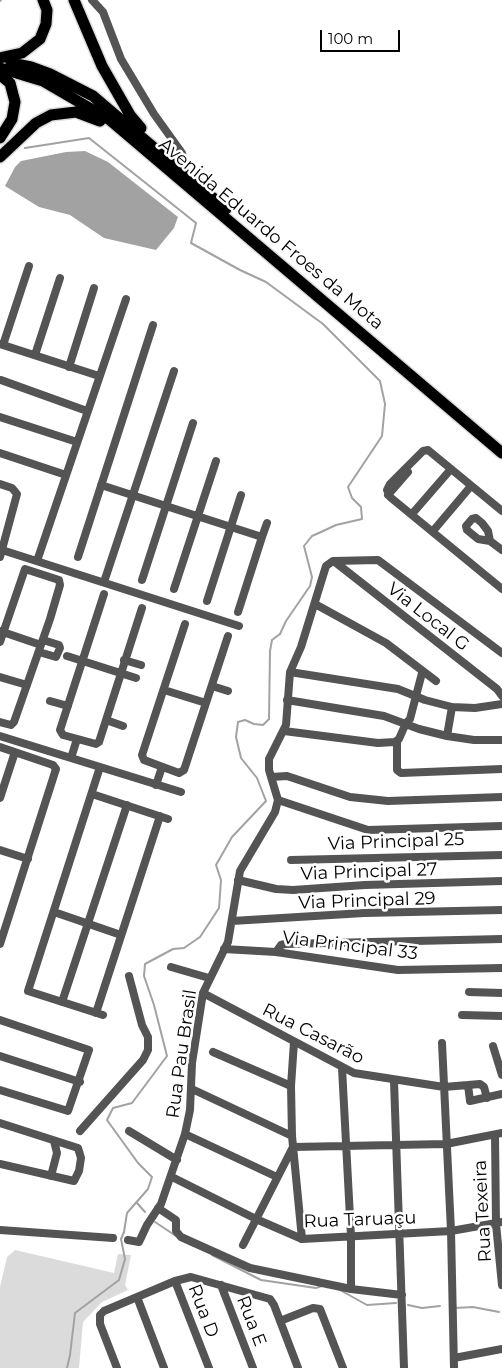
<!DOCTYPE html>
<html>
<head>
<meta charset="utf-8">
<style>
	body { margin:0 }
	#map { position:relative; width:502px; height:1368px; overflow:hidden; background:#fff; font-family:Montserrat,sans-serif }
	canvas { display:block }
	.scale { position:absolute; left:320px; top:30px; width:80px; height:22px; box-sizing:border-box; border:2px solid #000; border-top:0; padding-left:6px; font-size:15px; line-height:18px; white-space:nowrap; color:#000; -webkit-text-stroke:4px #fff; paint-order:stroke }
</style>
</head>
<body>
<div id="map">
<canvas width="502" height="1368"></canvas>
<div class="scale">100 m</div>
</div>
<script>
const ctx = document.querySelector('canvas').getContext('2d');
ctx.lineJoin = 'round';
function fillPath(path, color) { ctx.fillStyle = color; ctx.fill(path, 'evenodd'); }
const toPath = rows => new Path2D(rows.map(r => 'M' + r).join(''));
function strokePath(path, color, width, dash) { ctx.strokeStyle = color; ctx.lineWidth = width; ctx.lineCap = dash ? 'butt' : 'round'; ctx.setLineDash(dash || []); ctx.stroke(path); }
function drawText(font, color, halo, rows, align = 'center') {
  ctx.font = font + ' Montserrat,sans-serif'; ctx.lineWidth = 5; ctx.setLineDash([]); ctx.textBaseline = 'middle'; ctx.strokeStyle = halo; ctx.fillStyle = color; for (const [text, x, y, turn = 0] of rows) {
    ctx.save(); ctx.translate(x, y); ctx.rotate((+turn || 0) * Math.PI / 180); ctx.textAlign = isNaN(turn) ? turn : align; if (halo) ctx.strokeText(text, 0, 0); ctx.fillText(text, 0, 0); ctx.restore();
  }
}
fillPath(toPath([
	[15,1250,114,1273,118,1254,131,1255,125,1285,128,1290,102,1302,83,1322,79,1368,0,1368,0,1287,7,1257]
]), '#dbdbdb');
fillPath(toPath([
	[85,151,108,162,178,217,174,228,156,250,104,238,70,215,39,207,5,186,15,167,21,161,66,152]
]), '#a2a2a2');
strokePath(toPath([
	[0,1,1,0],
	[25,148,89,138,196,223,191,243,240,270,266,282,323,324,380,381,385,404,382,436,348,487,352,498,361,507,362,519,336,525,321,532,312,536,304,546,312,577,310,586,286,621,280,634,272,640,270,651,269,719,263,725,254,724,245,720,238,722,236,737,241,758,257,778,266,801,232,837,216,865,221,880,219,908,200,937,184,948,173,949,145,964,144,976,154,1005,167,1056,132,1103,113,1108,107,1120,138,1163,152,1177,148,1189,127,1213,124,1232,121,1239,125,1259,119,1280,75,1313,70,1355,67,1368],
	[137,1203,145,1212],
	[155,1222,176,1236],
	[212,1255,261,1280,316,1288,322,1286],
	[340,1290,367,1305,396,1303],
	[408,1305,422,1308,440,1306],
	[454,1308,473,1307,499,1312]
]), '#a2a2a2', 2);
const highway = toPath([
	[74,0,102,66,130,115,141,128],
	[0,58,22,53,40,39,46,24,47,10,43,0],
	[11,63,31,67,50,74,93,96,226,209],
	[0,68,43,81,110,120,502,453],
	[0,75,10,83,15,102,12,119,0,138],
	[0,157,36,123,51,115,76,112,100,121]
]);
strokePath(highway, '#dbdbdb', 14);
strokePath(toPath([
	[92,0,103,12,121,59,154,114,182,153,184,160,180,169],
	[0,344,99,376],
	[3,345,29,266],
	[35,355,60,278],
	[69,367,94,288],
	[1,380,87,411],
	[0,417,77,442],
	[0,453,66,475],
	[0,484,12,488,17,494,0,557],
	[101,485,262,537,238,612],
	[388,495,408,472],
	[502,511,428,450,423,451,390,484,387,490,390,497,502,589],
	[412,514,451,469],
	[433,531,471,486],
	[262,537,267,523],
	[490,541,478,539,467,530,466,526,472,519,476,518,482,523,488,531,490,541,502,550],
	[2,550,239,626],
	[78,557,153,325],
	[37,561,126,299],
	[335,562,497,689,502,696],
	[142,580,193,423],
	[104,582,174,371],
	[174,589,216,461],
	[104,594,60,730,63,735,96,744,99,742,142,608],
	[207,601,241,495],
	[315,604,386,643,436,681],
	[185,624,142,755,144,760,179,773,184,770,228,636],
	[0,631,41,645],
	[0,642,25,569,59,580,60,585,50,619,14,722,11,725,0,722],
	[39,652,56,657,60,648,59,645,43,640],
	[67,656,136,678],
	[124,660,141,665],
	[290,672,398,689,425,700,452,707,475,708,502,704],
	[0,677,27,685],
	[212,686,228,691],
	[164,690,206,703],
	[287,700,384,716,419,729,447,736,474,740,502,740],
	[50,701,68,706],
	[106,720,123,726],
	[284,731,378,743,395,742,399,739,406,723,410,719,422,673],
	[0,736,181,792],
	[447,736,452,707],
	[397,741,397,770,401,773,502,769],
	[0,747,53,765,56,769,0,944],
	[71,758,77,739],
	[100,767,28,991,103,1015],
	[271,777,287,776,350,797,388,801,502,797],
	[156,785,162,767],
	[92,794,168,819],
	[0,798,15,752],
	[278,800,368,830,502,826],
	[0,850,28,859],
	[291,860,502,855],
	[238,880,276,889,293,890,365,885,502,881],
	[54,912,121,935],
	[232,921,364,913,502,910],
	[224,949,276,952,398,970,502,968],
	[276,952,281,945,285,944,502,939],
	[171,967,209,978],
	[469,992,502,993],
	[203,993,354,1073,444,1087,480,1084,484,1087,487,1098],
	[62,1002,127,805],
	[96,1013,160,816],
	[462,1015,502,1016],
	[0,1020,89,1050,68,1111,0,1090],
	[294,1042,291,1086,292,1136,302,1239],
	[442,1043,451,1231,454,1368],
	[493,1046,502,1075],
	[213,1052,291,1086],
	[0,1056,80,1082],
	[342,1068,351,1236,351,1289],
	[394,1081,404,1368],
	[468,1085,470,1101,502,1094],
	[192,1089,292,1136],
	[0,1123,78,1148,81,1158,79,1171,74,1181,0,1164],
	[80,1131,143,1060,148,1050,148,1037,142,1025,129,976],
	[129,1131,177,1160],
	[185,1134,277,1177],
	[495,1135,496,1224,502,1285],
	[293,1147,446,1144,502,1133],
	[51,1176,57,1153,54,1141],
	[172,1177,256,1219,302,1239,451,1231,502,1222],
	[158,1208,176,1220,176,1231,181,1237,250,1268,351,1289,402,1295],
	[0,1230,113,1238],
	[128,1240,139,1242,147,1225,161,1204,185,1134,190,1110,192,1063,203,993,228,942,240,871,275,812,278,800,269,770,269,759,286,725,290,672,301,647,326,566,333,561,378,560,502,653],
	[243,1245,293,1147],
	[175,1281,191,1277,270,1299,274,1305,298,1368],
	[221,1285,253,1368],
	[137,1297,164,1368],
	[280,1321,313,1308,320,1309,343,1368],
	[454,1358,502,1349],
	[117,1368,100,1324,100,1315,104,1311,175,1281,209,1368]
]), '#545454', 8);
strokePath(highway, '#000', 11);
drawText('18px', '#000', '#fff', [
	["Avenida Eduardo Froes da Mota",271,234,40],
	["Via Local G",428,617,38],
	["Via Principal 25",396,842,-2],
	["Via Principal 27",369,872,-2],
	["Via Principal 29",367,901,-2],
	["Via Principal 33",350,946,7],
	["Rua Casarão",313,1034,27],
	["Rua Pau Brasil",182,1054,-82],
	["Rua Texeira",483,1211,-93],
	["Rua Taruaçu",360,1220,-2],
	["Rua D",203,1311,69],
	["Rua E",251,1321,69]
]);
</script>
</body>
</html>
